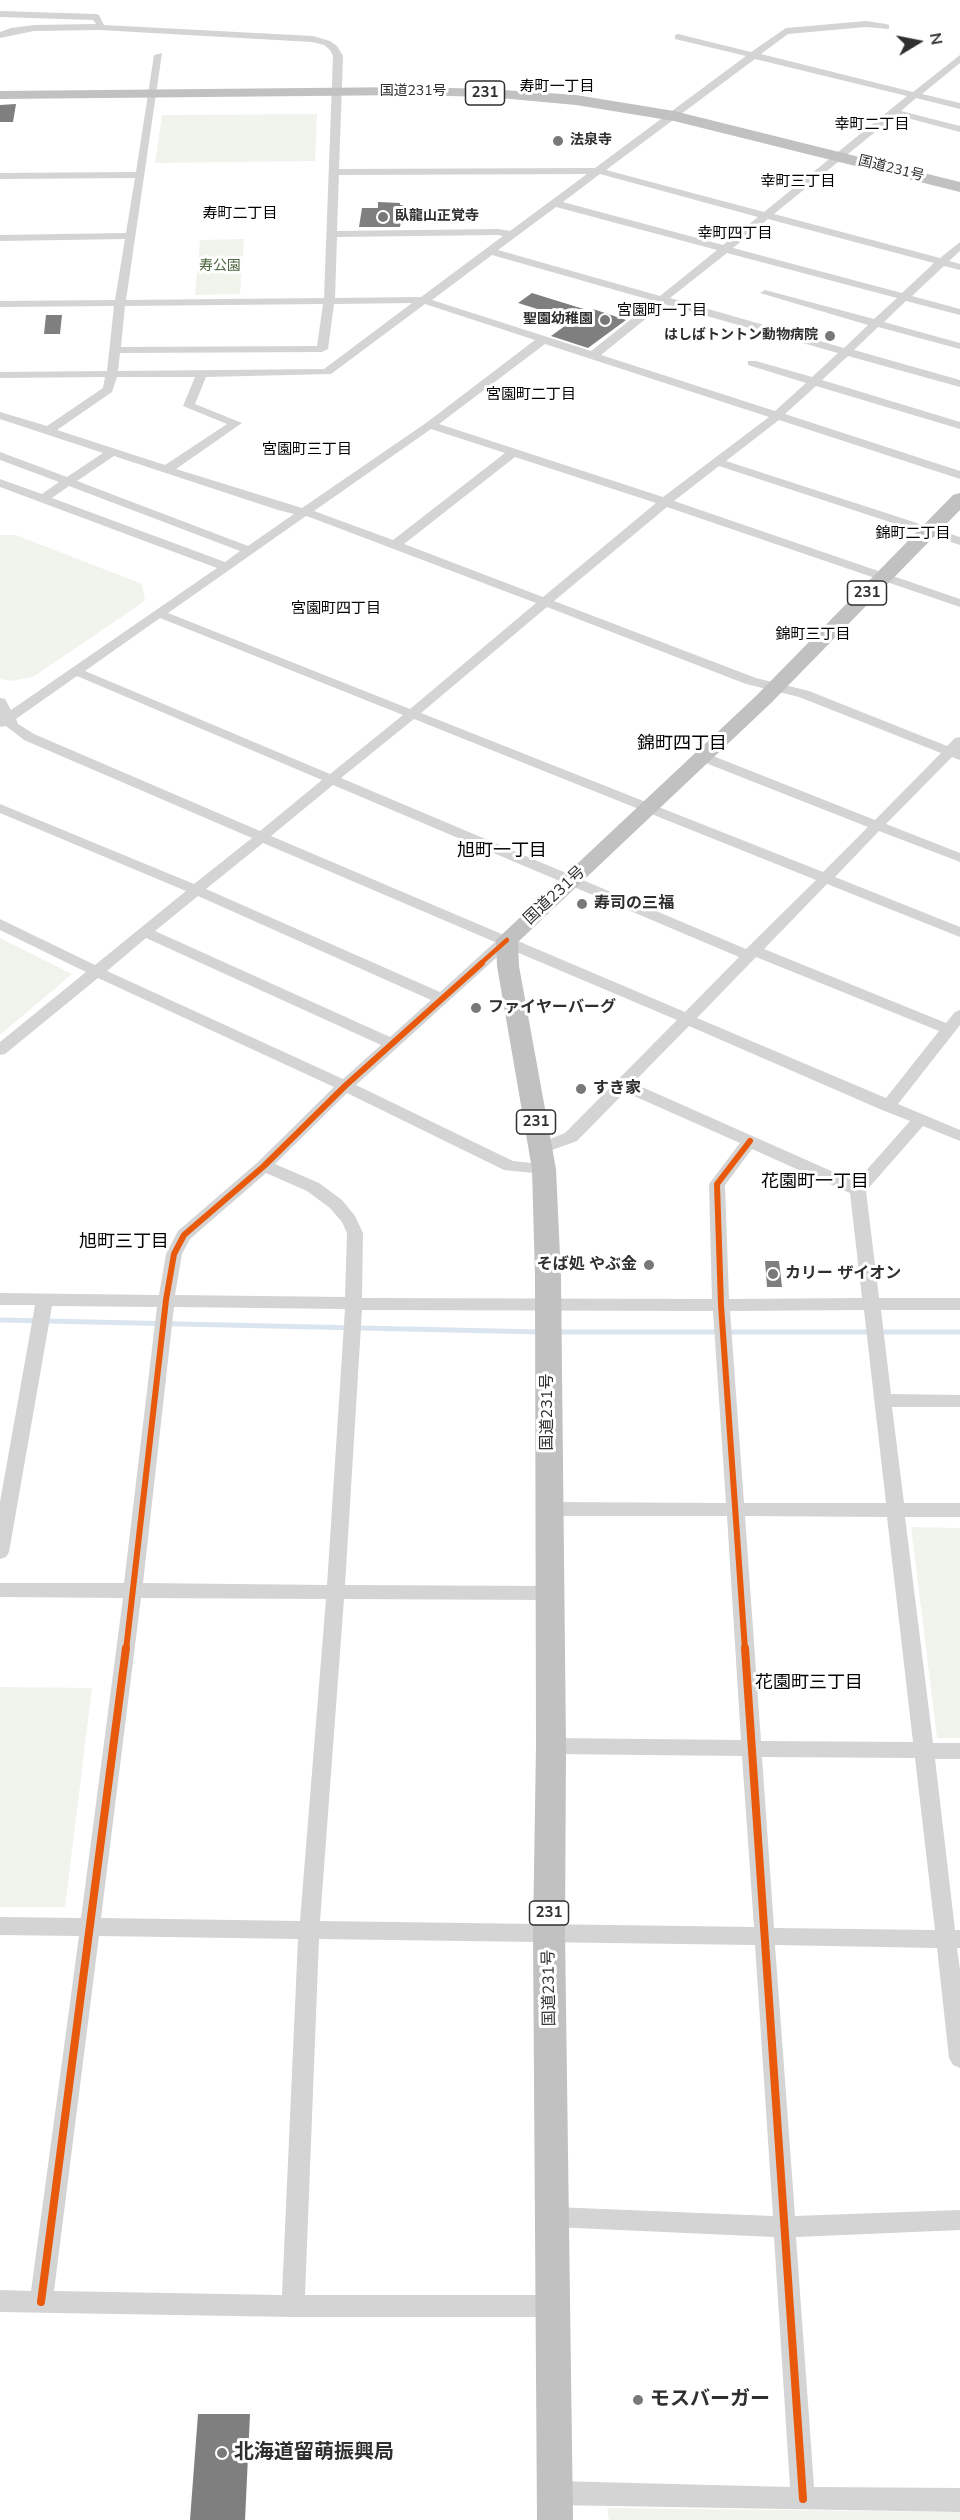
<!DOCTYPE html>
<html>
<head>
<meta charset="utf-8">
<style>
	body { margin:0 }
	#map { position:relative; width:960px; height:2520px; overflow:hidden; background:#fff; font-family:"Nunito Sans",sans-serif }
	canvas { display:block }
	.north { position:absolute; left:888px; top:12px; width:60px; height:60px; -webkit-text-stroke:4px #fff; paint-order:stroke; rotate:80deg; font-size:16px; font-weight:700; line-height:24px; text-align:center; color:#2f2f2f }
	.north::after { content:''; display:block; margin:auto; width:21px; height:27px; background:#2f2f2f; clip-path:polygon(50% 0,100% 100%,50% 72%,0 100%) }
</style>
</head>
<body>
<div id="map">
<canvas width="960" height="2520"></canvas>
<div class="north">N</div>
</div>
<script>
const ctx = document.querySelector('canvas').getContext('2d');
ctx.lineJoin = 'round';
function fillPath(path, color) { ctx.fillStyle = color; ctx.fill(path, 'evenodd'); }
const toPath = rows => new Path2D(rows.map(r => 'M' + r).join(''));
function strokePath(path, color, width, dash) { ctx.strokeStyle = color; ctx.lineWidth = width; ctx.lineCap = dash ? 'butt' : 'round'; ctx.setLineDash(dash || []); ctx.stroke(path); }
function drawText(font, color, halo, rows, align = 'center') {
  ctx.font = font + ' "Nunito Sans","Noto Sans JP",sans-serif'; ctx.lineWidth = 6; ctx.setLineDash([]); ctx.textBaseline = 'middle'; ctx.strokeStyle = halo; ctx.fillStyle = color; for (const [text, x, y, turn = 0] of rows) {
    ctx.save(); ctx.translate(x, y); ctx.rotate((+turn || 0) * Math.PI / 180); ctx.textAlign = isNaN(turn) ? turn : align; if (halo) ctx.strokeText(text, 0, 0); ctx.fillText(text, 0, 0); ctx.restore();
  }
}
fillPath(toPath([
	[317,114,315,161,155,163,162,115],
	[244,239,240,294,195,295,200,240],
	[0,535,16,535,142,584,145,601,33,677,11,681,0,679],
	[0,938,72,974,0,1035],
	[911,1527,960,1528,960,1738,937,1738],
	[0,1687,92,1688,65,1907,0,1907],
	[607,2508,960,2512,960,2520,609,2520]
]), '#f0f4ed');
strokePath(toPath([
	[0,1320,541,1332],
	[556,1332,960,1332]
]), '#dbe5f0', 5);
fillPath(toPath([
	[0,105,16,104,13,122,0,122],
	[378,202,400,203,400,205,404,205,400,227,359,227,362,208,378,208],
	[532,293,590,311,593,309,626,320,588,348,551,336,573,320,518,303],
	[46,315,62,315,60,334,44,334],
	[765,1261,779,1261,782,1287,767,1287],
	[198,2414,250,2414,245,2520,190,2520]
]), '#7f7f7f');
fillPath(toPath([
	[0,11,96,14,99,15,104,25,313,36,330,41,337,46,343,56,339,169,595,168,746,56,675,39,675,35,678,34,751,52,786,28,866,21,886,24,889,25,889,29,866,27,788,34,761,54,913,92,960,55,960,63,922,94,960,103,960,109,916,98,901,111,960,126,960,132,896,115,774,214,940,258,960,242,960,251,949,261,960,264,960,270,944,266,912,296,960,309,960,315,906,301,884,322,960,343,960,349,878,327,854,350,960,380,960,387,848,356,822,380,960,422,960,429,816,386,785,414,960,471,960,479,779,420,726,461,960,537,960,545,719,466,674,501,960,599,960,607,667,507,554,601,756,678,809,691,947,746,955,738,960,737,960,760,952,757,886,824,960,853,960,862,879,831,835,877,960,927,960,937,827,884,764,949,946,1023,955,1012,960,1010,960,1025,898,1104,960,1130,960,1141,923,1126,866,1191,879,1298,960,1298,960,1310,881,1310,891,1394,960,1395,960,1407,892,1407,904,1503,960,1503,960,1517,905,1517,933,1743,960,1743,960,1759,935,1759,955,1930,960,1930,960,1948,957,1948,960,1970,960,2068,953,2065,949,2058,937,1948,775,1945,795,2216,960,2210,960,2230,796,2237,814,2487,960,2488,960,2512,555,2505,547,2501,543,2493,547,2485,555,2481,790,2487,774,2237,554,2227,546,2224,543,2217,546,2210,554,2207,773,2216,755,1945,319,1939,305,2295,554,2295,562,2298,565,2306,562,2314,554,2317,293,2317,0,2312,0,2290,31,2291,79,1936,0,1935,0,1917,81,1918,123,1598,0,1597,0,1583,124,1583,157,1307,52,1306,9,1552,6,1557,0,1559,0,1502,35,1305,0,1305,0,1293,159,1295,166,1254,178,1231,258,1162,334,1087,98,978,5,1054,0,1055,0,1042,86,972,0,930,0,919,95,965,186,891,0,813,0,804,194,884,252,838,24,740,6,726,0,727,0,698,5,699,11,710,217,568,0,487,0,479,42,494,59,482,0,460,0,452,67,477,103,453,0,419,0,412,47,426,103,388,105,377,0,378,0,372,107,371,114,306,0,307,0,301,115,300,125,239,0,241,0,235,126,233,135,178,0,179,0,173,136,172,154,55,162,53,126,300,324,298,333,56,330,50,324,45,312,42,99,30,34,31,0,38,0,32,11,28,34,25,96,24,93,20,0,17,0,11],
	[755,59,907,96,764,212,606,170,755,59],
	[587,174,510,231,498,229,337,231,339,175,587,174],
	[600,174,758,217,723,245,563,202,600,174],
	[556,207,717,250,660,296,498,250,556,207],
	[768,219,934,263,902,293,733,248,768,219],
	[498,235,503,236,421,297,335,298,337,237,498,235],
	[727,253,897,298,874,319,765,290,760,293,868,325,844,348,670,298,727,253],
	[492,255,654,301,591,351,432,300,492,255],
	[412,303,324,369,118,371,120,353,322,352,328,349,334,304,412,303],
	[323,304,317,346,121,347,125,306,323,304],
	[425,304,535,340,426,423,302,508,176,469,242,423,195,404,206,377,331,374,425,304],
	[664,304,838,353,812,377,756,361,748,361,748,365,806,383,775,411,601,355,664,304],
	[545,344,769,417,663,497,439,424,545,344],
	[117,377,195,377,183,406,227,424,165,465,57,430,112,392,117,377],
	[431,429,505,453,393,540,314,511,431,429],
	[114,456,278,510,294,514,248,546,77,481,114,456],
	[515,457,656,503,543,597,404,544,515,457],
	[69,486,240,551,225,562,52,498,69,486],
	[306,516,312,518,536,603,410,709,168,613,306,516],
	[547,607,746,684,799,697,941,753,875,820,708,754,698,754,696,757,698,760,868,827,823,872,421,713,547,607],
	[160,618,403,715,330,774,85,671,160,618],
	[77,676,322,780,260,831,34,734,18,724,16,719,77,676],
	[414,719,816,880,746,949,341,778,414,719],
	[333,785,739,957,685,1012,271,836,333,785],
	[263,843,495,942,440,992,206,889,263,843],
	[198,896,431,1000,390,1037,155,931,198,896],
	[146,938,381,1045,343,1079,107,971,146,938],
	[507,948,677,1020,565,1133,535,1145,533,1149,535,1153,541,1154,577,1141,625,1092,740,1143,709,1184,712,1299,362,1298,363,1233,355,1216,342,1200,319,1183,275,1164,347,1093,504,1170,544,1174,550,1173,552,1169,550,1165,513,1161,356,1085,507,948],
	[756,957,939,1031,886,1098,697,1018,756,957],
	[689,1026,882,1110,910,1121,856,1182,633,1083,689,1026],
	[752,1149,850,1193,862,1298,729,1299,725,1185,752,1149],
	[266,1173,307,1191,330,1208,342,1222,347,1233,345,1297,175,1295,182,1254,190,1239,266,1173],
	[174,1307,345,1309,327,1585,143,1583,174,1307],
	[362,1310,713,1311,726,1503,549,1502,543,1504,540,1509,543,1514,549,1516,727,1516,741,1740,551,1738,544,1740,541,1746,544,1752,551,1754,742,1756,754,1927,320,1921,344,1599,550,1600,557,1598,559,1593,557,1588,550,1586,345,1585,362,1310],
	[864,1310,886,1503,744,1503,730,1311,864,1310],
	[745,1516,887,1517,913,1742,761,1741,745,1516],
	[141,1598,326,1599,300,1921,101,1918,141,1598],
	[762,1757,915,1758,935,1930,774,1928,762,1757],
	[99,1936,298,1939,282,2295,54,2291,99,1936]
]), '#d4d4d4');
fillPath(toPath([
	[410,87,489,89,576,95,674,111,960,182,960,192,674,121,576,105,489,97,410,95,0,99,0,91,410,87],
	[960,493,960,510,771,703,518,942,519,966,556,1169,561,1277,566,1746,565,1933,573,2520,537,2520,533,1933,536,1746,535,1277,532,1169,497,966,496,940,757,695,953,495,960,493]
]), '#c1c1c1');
strokePath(toPath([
	[480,964,507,940]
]), '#e8590c', 4.5);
strokePath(toPath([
	[126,1650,166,1300,174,1254,184,1235,264,1166,345,1086,482,963],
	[745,1650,721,1305,717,1184,750,1141]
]), '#e8590c', 6);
strokePath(toPath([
	[745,1648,803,2499],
	[41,2302,126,1648]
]), '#e8590c', 8);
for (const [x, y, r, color] of [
	[558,141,6,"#787878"],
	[383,217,6,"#787878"],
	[605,320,6,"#787878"],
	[830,336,6,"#787878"],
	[582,904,6,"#787878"],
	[476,1008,6,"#787878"],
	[581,1089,6,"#787878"],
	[649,1265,6,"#787878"],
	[773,1274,6,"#787878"],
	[638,2400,6,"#787878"],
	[222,2453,6,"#787878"]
]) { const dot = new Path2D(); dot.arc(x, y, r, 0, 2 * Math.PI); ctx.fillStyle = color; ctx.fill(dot); strokePath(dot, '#fff', 2); }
drawText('14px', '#2f2f2f', '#fff', [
	["国道231号",413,92],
	["国道231号",891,169,14]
]);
drawText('bold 14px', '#2f2f2f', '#fff', [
	["法泉寺",570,141],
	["臥龍山正覚寺",395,217],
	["聖園幼稚園",593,320,"right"],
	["はしばトントン動物病院",818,336,"right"]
], 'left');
drawText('14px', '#4d6740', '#fff', [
	["寿公園",220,267]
]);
drawText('15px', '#000', '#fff', [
	["寿町一丁目",557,87],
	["幸町二丁目",872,125],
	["幸町三丁目",798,182],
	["寿町二丁目",240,214],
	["幸町四丁目",735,234],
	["宮園町一丁目",662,311],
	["宮園町二丁目",531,395],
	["宮園町三丁目",307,450],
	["錦町二丁目",913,534],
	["宮園町四丁目",336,609],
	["錦町三丁目",813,635]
]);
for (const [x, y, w] of [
	[485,93,39],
	[867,593,39],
	[536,1122,39],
	[549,1913,39]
]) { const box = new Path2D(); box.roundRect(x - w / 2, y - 12, w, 24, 4.5); ctx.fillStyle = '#fff'; ctx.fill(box); strokePath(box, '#2f2f2f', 1.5); }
drawText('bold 15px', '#2f2f2f', null, [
	["231",485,93],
	["231",867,593],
	["231",536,1122],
	["231",549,1913]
]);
drawText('16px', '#2f2f2f', '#fff', [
	["国道231号",555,896,-43],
	["国道231号",548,1412,-90],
	["国道231号",550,1988,-91]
]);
drawText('bold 16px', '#2f2f2f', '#fff', [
	["寿司の三福",594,904],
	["ファイヤーバーグ",488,1008],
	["すき家",593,1089],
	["そば処 やぶ金",637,1265,"right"],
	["カリー ザイオン",785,1274]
], 'left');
drawText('18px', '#000', '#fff', [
	["錦町四丁目",682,745],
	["旭町一丁目",502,852],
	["花園町一丁目",815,1183],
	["旭町三丁目",124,1243],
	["花園町三丁目",809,1684]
]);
drawText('bold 20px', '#2f2f2f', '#fff', [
	["モスバーガー",650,2400],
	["北海道留萌振興局",234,2453]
], 'left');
</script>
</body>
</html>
